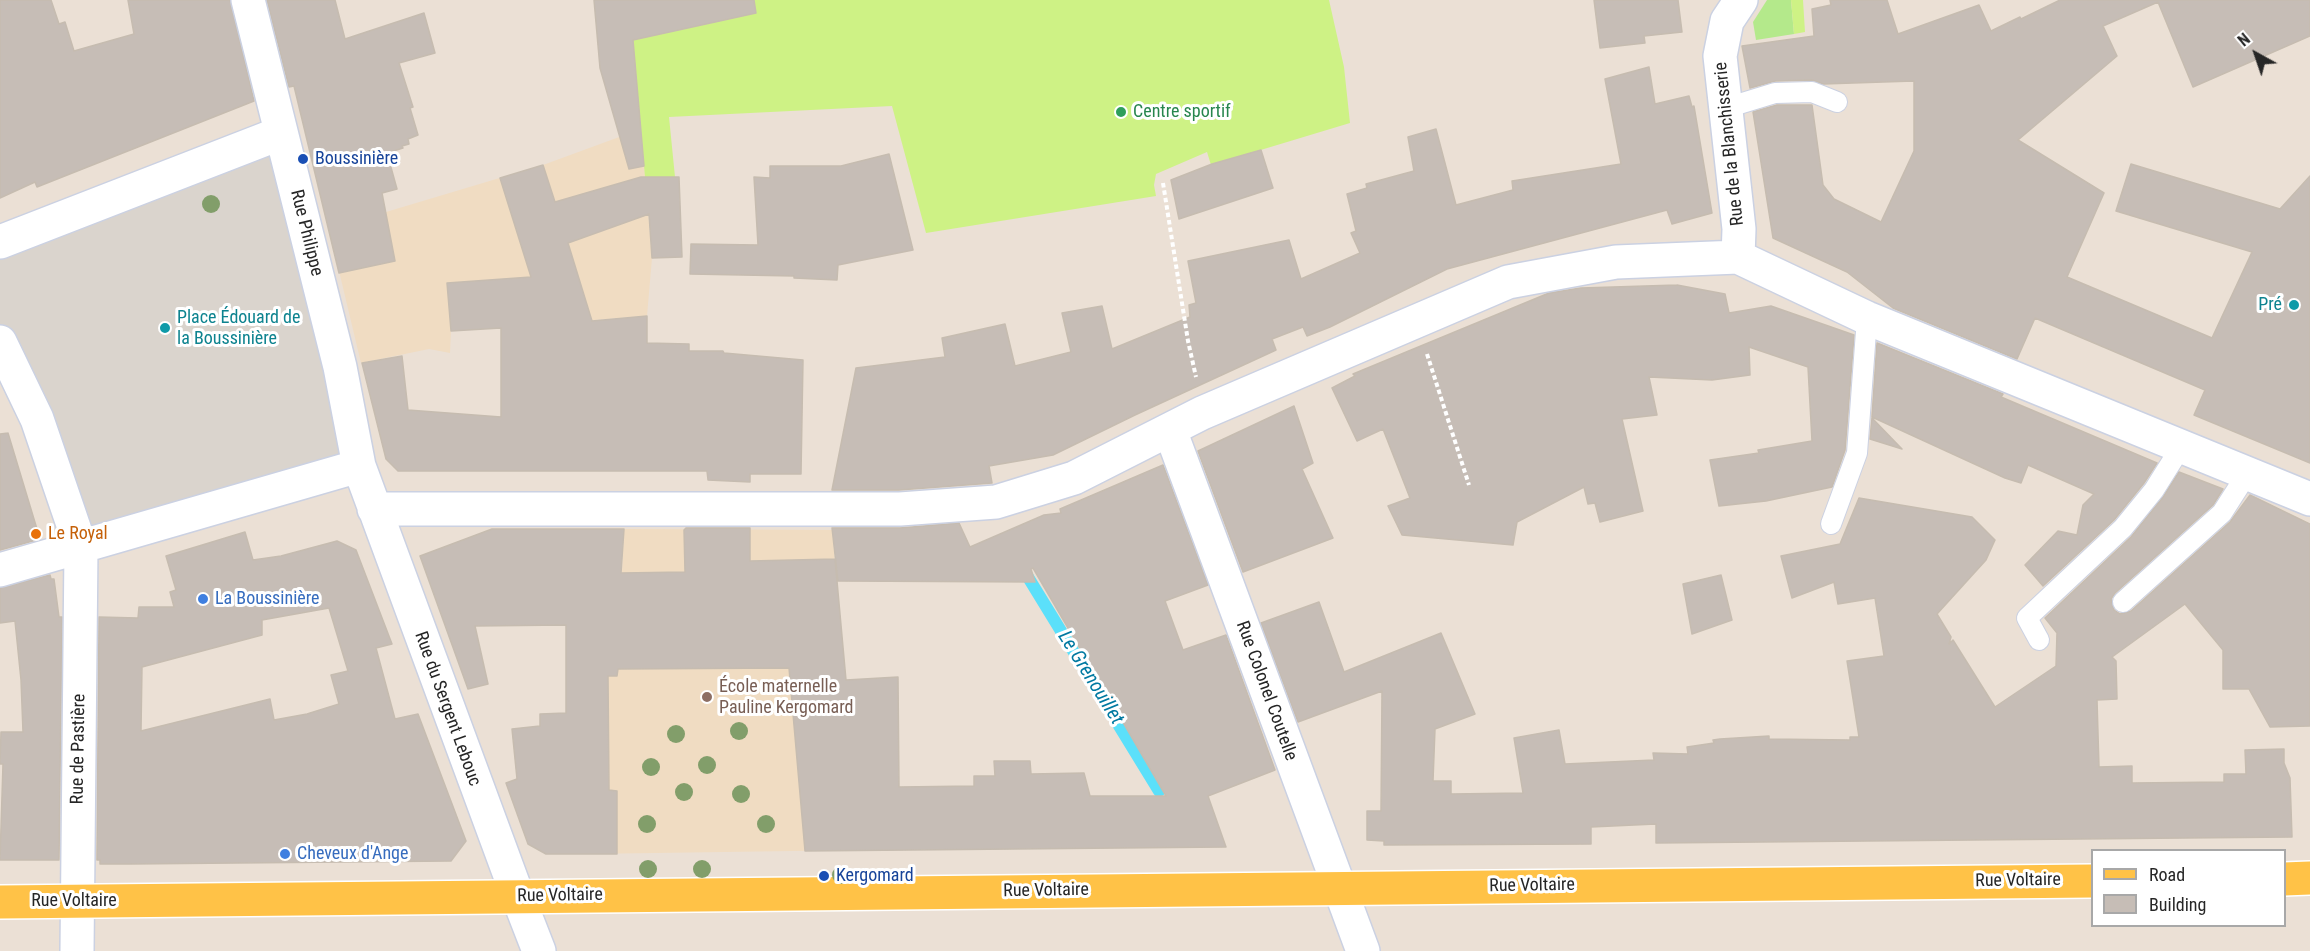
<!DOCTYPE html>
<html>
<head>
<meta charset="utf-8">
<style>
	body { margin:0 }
	#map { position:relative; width:2310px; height:951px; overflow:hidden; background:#ebe0d5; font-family:"Roboto Condensed",sans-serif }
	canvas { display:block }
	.legend { position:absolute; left:2091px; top:849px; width:195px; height:78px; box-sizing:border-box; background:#fff; border:2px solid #a8a8a8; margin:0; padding:8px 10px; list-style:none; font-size:18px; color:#262626 }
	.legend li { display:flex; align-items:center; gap:12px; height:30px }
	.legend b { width:30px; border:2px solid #a8a8a8 }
	.north { position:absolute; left:2226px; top:24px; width:60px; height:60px; -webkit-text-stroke:4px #fff; paint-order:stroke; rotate:320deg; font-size:16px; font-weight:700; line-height:24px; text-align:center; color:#262626 }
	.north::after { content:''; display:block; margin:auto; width:21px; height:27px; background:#262626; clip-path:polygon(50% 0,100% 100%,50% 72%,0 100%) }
</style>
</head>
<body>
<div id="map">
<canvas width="2310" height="951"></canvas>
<ul class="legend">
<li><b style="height:8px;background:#ffc247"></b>Road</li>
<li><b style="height:16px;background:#c6bdb6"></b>Building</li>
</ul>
<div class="north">N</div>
</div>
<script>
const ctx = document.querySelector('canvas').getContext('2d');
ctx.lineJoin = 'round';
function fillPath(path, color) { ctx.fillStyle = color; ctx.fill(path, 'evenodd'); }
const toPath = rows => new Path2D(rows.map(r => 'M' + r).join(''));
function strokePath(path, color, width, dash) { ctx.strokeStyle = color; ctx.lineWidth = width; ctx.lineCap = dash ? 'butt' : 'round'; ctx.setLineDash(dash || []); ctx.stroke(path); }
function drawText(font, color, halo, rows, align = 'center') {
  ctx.font = font + ' "Roboto Condensed",sans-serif'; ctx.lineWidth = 6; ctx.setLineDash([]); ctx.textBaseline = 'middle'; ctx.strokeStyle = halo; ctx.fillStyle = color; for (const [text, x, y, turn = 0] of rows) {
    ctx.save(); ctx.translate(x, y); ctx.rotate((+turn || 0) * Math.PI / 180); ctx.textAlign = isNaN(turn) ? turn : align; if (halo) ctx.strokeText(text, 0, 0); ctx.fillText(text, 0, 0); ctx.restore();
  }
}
fillPath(toPath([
	[641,129,652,258,647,316,451,331,450,353,429,349,361,363,328,225,386,212,543,165],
	[624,529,832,530,862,850,586,854,566,713,566,677,592,676,621,592]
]), '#f0dcc2');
fillPath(toPath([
	[1767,0,1791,0,1794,34,1756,40,1753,22]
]), '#b4e98b');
fillPath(toPath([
	[629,0,1329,0,1344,67,1350,123,1211,165,1207,152,1156,174,1154,185,1156,196,926,233,892,106,669,117,675,177,645,177],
	[1791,0,1803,0,1805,32,1794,34]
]), '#cef285');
fillPath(toPath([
	[281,133,359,466,81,548,0,342,0,242]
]), '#dad4cd');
strokePath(toPath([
	[1023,569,1159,791]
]), '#5be0fa', 12);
const building = toPath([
	[0,0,51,0,59,24,65,22,74,51,134,34,128,0,230,0,254,101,37,187,35,182,0,198,0,0],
	[267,0,335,0,345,39,424,13,435,53,399,63,413,107,410,108,418,135,408,139,409,144,402,146,403,148,387,153,397,189,382,193,395,261,339,273,294,86,289,87,267,0],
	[594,0,754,0,756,13,633,40,644,166,629,169,600,68,594,0],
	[1594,0,1678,0,1682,32,1644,36,1645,43,1600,48,1594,0],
	[1830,0,1887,0,1898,34,1979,5,1991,31,2020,17,2021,19,2060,0,2310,0,2310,36,2193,87,2158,2,2103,26,2117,56,2018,140,2104,193,2067,277,2212,338,2252,252,2116,211,2131,164,2280,209,2310,176,2310,463,2194,415,2205,390,2035,318,2017,359,1893,308,1847,272,1773,238,1753,112,1777,105,1812,105,1823,185,1834,199,1881,222,1914,151,1914,81,1823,84,1812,80,1775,81,1750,88,1742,46,1814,36,1812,9,1831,5,1830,0],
	[1649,67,1655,104,1689,96,1692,107,1694,106,1712,213,1672,224,1667,210,1447,269,1330,327,1307,336,1303,327,1272,339,1276,350,1135,415,1053,455,989,466,992,483,899,490,832,490,856,368,945,357,942,338,1005,324,1015,366,1071,352,1062,313,1102,306,1112,349,1190,317,1189,305,1196,303,1188,261,1289,240,1301,279,1360,253,1351,233,1356,231,1347,194,1367,188,1366,184,1414,171,1408,137,1436,129,1456,205,1513,190,1512,181,1621,164,1605,79,1649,67],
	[1261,150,1273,188,1179,219,1171,180,1212,164,1261,150],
	[889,154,913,250,838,265,837,280,794,278,794,276,690,274,691,244,758,245,754,177,770,178,770,166,841,166,889,154],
	[543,165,555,202,641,177,679,177,682,257,652,258,649,214,568,243,592,321,647,316,647,343,689,344,689,351,723,351,724,353,803,360,801,474,750,474,750,482,708,480,707,471,398,471,386,459,362,363,402,356,408,410,501,417,501,328,451,331,447,283,531,277,500,178,543,165],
	[1677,285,1725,294,1729,313,1771,306,1854,335,1845,450,1832,487,1766,501,1719,506,1710,460,1759,453,1758,450,1812,441,1808,367,1749,347,1750,375,1712,380,1649,377,1657,415,1622,419,1643,511,1600,522,1595,503,1588,504,1584,487,1517,522,1513,545,1402,535,1388,506,1410,498,1383,429,1357,441,1332,388,1355,376,1353,374,1549,293,1581,288,1677,285],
	[1877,343,2003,394,2001,397,2157,463,2144,483,2114,520,2043,586,2025,565,2058,531,2077,535,2083,505,2094,494,2028,465,2021,483,2005,478,1872,417,1877,343],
	[1294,406,1313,463,1302,469,1333,538,1243,572,1198,451,1294,406],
	[1872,418,1902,449,1870,439,1872,418],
	[8,433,40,539,0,550,0,434,8,433],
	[1163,465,1208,585,1165,601,1183,650,1226,635,1275,770,1208,796,1226,847,805,851,789,668,618,669,617,676,608,676,609,790,617,791,617,854,546,854,528,844,506,783,517,779,512,729,540,726,540,714,566,713,566,625,475,626,488,684,468,689,420,556,492,529,624,529,621,573,685,572,684,530,686,528,750,528,750,561,835,559,846,680,898,677,899,787,974,786,974,776,995,776,994,761,1030,761,1031,774,1084,773,1090,796,1166,796,1033,568,1031,569,1035,582,838,581,832,528,900,528,959,523,970,547,1044,515,1061,513,1060,509,1163,465],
	[2179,472,2223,489,2213,505,2115,593,2111,599,2114,610,2120,614,2131,611,2230,522,2250,495,2310,524,2310,726,2270,727,2249,689,2223,689,2223,650,2185,604,2112,657,2116,661,2117,699,2097,700,2099,767,2132,766,2132,783,2224,782,2224,774,2246,774,2245,750,2284,749,2284,763,2290,778,2292,837,1656,843,1656,824,1591,827,1591,844,1384,845,1384,841,1367,840,1367,811,1381,811,1382,691,1298,722,1261,623,1319,602,1344,672,1441,633,1475,714,1435,729,1433,781,1451,781,1451,794,1523,793,1514,738,1559,730,1565,764,1654,760,1653,753,1688,754,1687,747,1714,743,1713,740,1720,739,1769,736,1769,739,1850,740,1850,737,1859,737,1847,661,1884,656,1875,598,1838,604,1834,582,1792,598,1781,556,1840,544,1859,498,1972,517,1995,540,1986,560,1937,614,1951,637,1949,644,1953,640,1995,707,2056,666,2057,633,2045,618,2131,537,2163,497,2179,472],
	[245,532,253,560,281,556,337,541,356,550,392,644,376,648,395,719,418,714,466,841,451,861,130,864,100,864,100,860,97,860,99,617,138,618,139,607,174,607,170,592,176,590,166,556,245,532],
	[329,608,348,671,331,675,339,704,307,714,274,720,270,699,141,731,142,667,262,635,262,620,329,608],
	[50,575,51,579,54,579,59,617,62,617,59,860,0,860,3,764,0,764,1,732,23,732,21,680,15,621,0,623,0,588,50,575],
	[1721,575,1732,620,1692,634,1683,584,1721,575]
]);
fillPath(building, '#c6bdb6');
strokePath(building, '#c6bcb0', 1.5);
const service = toPath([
	[1726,108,1775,93,1812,92,1837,102],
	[1831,524,1857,453,1867,318],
	[2123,602,2222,513,2247,474],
	[2039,640,2027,618,2123,528,2154,490,2181,447]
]);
const minor = toPath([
	[248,0,340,367,359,466,518,897],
	[0,242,281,133],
	[1738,257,1739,229,1720,56,1727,21,1741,0],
	[0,342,37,419,81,548,77,951],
	[1170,430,1363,951],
	[374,509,900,509,996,502,1074,478,1202,413,1508,282,1616,262,1738,257,1867,318,2310,499],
	[0,570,359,466]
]);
const secondary = toPath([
	[518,897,539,951]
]);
const primary = toPath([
	[2284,879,2310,878],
	[0,902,2092,881]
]);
strokePath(service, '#cbd1e2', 22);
strokePath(minor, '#cbd1e2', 36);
strokePath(secondary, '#cbd1e2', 36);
strokePath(primary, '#fff', 36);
strokePath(toPath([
	[1163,183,1188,341,1196,377],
	[1427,354,1469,485]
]), '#fff', 4, [4.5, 3]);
strokePath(service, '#fff', 20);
strokePath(minor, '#fff', 33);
strokePath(secondary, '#fff', 33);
strokePath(primary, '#ffc247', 33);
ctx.fillStyle = '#829e6a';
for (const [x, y] of [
	[211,204],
	[739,731],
	[676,734],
	[707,765],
	[651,767],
	[684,792],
	[741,794],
	[647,824],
	[766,824],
	[648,869],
	[702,869],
	[841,875]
]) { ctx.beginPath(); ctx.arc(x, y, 9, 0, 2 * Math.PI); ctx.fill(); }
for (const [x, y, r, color] of [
	[1121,112,6,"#2e9e5b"],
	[303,159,6,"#1a4fb4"],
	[2294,305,6,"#0f9aa8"],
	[165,328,6,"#0f9aa8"],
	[36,534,6,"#e8710a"],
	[203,599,6,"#3f7fe0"],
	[707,697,6,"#8d6e63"],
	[285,854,6,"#3f7fe0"],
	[824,876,6,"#1a4fb4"]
]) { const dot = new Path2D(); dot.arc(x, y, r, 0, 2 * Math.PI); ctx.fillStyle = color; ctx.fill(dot); strokePath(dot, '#fff', 2); }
drawText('18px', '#27864d', '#fff', [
	["Centre sportif",1133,112]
], 'left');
drawText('18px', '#262626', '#fff', [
	["Rue de la Blanchisserie",1730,144,-96],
	["Rue Philippe",306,233,76],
	["Rue Colonel Coutelle",1266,691,70],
	["Rue du Sergent Lebouc",447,709,70],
	["Rue de Pastière",79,749,-89],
	["Rue Voltaire",2018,881,-1],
	["Rue Voltaire",1532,886,-1],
	["Rue Voltaire",1046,891,-1],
	["Rue Voltaire",560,896,-1],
	["Rue Voltaire",74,901]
]);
drawText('18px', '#164399', '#fff', [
	["Boussinière",315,159],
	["Kergomard",836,876]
], 'left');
drawText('18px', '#0d838f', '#fff', [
	["Pré",2282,305],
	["Place Édouard de",177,318,"left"],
	["la Boussinière",177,339,"left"]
], 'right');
drawText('18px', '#c56008', '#fff', [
	["Le Royal",48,534]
], 'left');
drawText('18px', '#366cbe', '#fff', [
	["La Boussinière",215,599],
	["Cheveux d'Ange",297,854]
], 'left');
drawText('18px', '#785e54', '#fff', [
	["École maternelle",719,687],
	["Pauline Kergomard",719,708]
], 'left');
drawText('italic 20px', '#0079a1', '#fff', [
	["Le Grenouillet",1090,678,58]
]);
</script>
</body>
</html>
